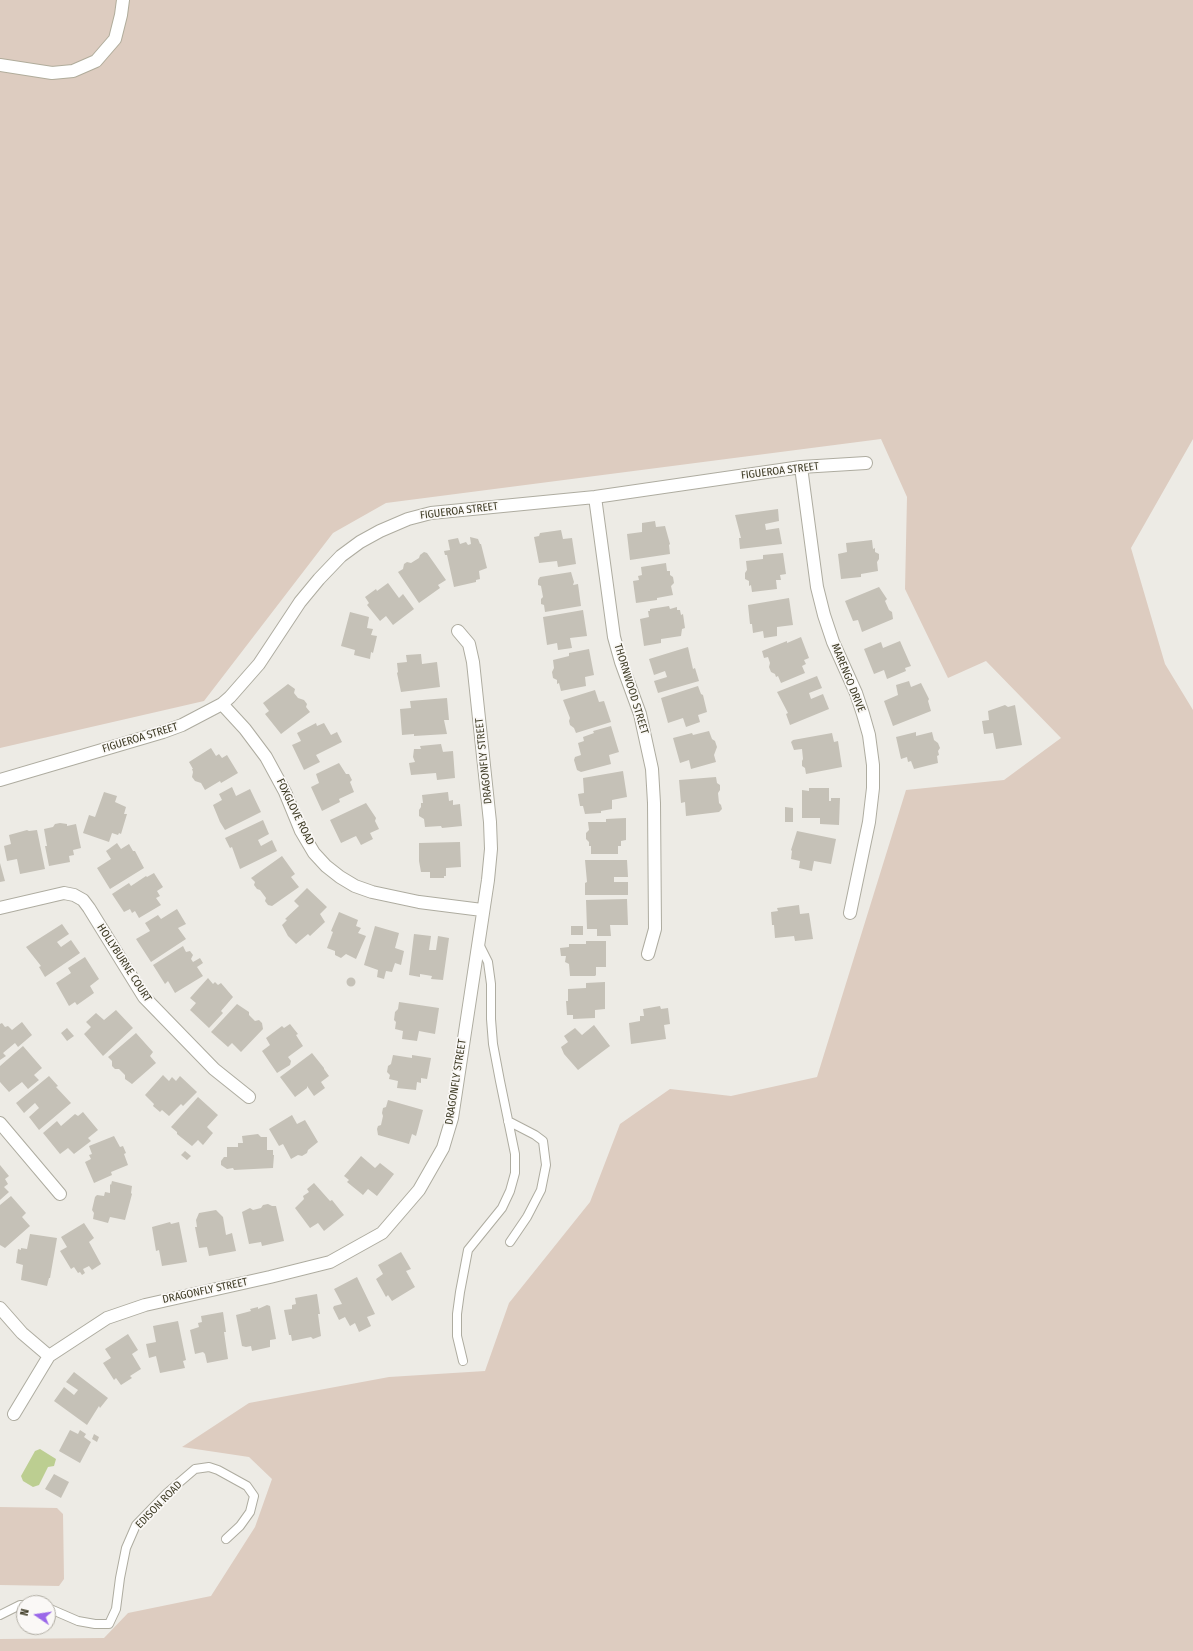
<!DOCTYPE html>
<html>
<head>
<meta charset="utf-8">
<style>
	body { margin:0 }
	#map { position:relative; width:1193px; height:1651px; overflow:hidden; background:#edebe5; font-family:"Fira Sans Condensed",sans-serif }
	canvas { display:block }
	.north { position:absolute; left:16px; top:1595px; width:40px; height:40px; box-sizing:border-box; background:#faf8f6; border:1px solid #afaca2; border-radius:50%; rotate:283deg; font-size:11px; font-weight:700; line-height:16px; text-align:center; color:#3e3b25 }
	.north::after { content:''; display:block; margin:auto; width:14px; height:18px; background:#9a67e9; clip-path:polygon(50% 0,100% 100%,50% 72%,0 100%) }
</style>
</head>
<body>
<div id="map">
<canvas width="1193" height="1651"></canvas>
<div class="north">N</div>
</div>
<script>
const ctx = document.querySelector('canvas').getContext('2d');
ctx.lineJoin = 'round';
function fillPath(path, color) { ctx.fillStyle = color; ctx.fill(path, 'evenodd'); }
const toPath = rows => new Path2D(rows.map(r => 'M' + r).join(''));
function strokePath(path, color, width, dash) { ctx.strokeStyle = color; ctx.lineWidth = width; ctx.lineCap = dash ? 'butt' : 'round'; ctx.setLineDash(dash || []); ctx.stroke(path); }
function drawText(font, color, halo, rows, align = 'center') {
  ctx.font = font + ' "Fira Sans Condensed",sans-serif'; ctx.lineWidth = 3.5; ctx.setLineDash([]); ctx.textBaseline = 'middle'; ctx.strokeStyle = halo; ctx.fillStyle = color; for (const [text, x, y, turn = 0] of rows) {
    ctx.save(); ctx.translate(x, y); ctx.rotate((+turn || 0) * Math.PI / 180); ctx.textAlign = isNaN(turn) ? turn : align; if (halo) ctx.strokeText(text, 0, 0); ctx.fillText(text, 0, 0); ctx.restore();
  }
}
fillPath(toPath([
	[0,0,1193,0,1193,439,1131,548,1165,664,1193,710,1193,1651,0,1651,0,1639,104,1638,128,1613,211,1596,255,1527,272,1479,249,1457,182,1447,249,1403,389,1377,485,1371,509,1303,590,1202,620,1124,670,1089,731,1096,817,1077,906,790,1004,780,1061,738,986,661,948,678,905,589,907,497,881,439,386,503,333,533,204,701,0,748],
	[0,1507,57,1508,63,1514,64,1579,59,1586,0,1585]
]), '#ddccc0');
fillPath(toPath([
	[40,1449,56,1459,54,1466,48,1467,39,1485,33,1487,23,1481,21,1476,35,1451]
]), '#bcce91');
fillPath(toPath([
	[778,509,779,521,765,524,766,530,779,528,782,544,740,549,739,538,741,538,735,515],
	[655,521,656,527,665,526,670,544,669,545,670,554,630,560,627,534,642,532,642,523],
	[561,530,563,539,572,538,576,564,558,567,557,561,539,563,534,537,539,536,540,533],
	[470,537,478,539,480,544,481,544,487,568,479,571,480,579,476,580,476,582,454,587,447,555,445,555,444,551,450,550,448,540,458,538,460,544,466,542,468,545,471,544],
	[872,540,873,549,875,548,875,552,879,554,879,559,877,562,878,571,861,574,861,577,841,579,838,554,847,552,846,543],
	[424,552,427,553,446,580,438,585,440,588,419,603,398,572,403,569,404,564,407,562,411,563,419,558,420,555],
	[783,553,786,574,780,575,781,580,776,580,777,589,752,592,751,585,749,586,749,581,745,579,745,573,747,570,746,561,763,559,763,555],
	[666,563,667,571,670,571,670,575,673,577,674,583,671,586,673,595,657,598,657,600,636,603,633,581,639,580,638,576,642,575,641,567],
	[571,572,574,582,573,585,578,584,581,606,545,612,544,605,541,604,541,599,543,597,541,586,538,585,538,580,540,577],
	[388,583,399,598,403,594,414,609,393,625,386,616,380,621,367,605,369,603,365,597,376,589,377,591],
	[879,587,887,599,885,601,889,610,892,612,893,619,862,632,858,620,853,621,845,601],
	[789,598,793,625,777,627,777,636,764,638,763,631,753,633,752,624,750,624,748,605],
	[669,606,670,609,677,607,677,610,680,610,681,615,683,614,685,628,682,629,681,636,661,639,661,643,644,646,640,619,649,617,648,611,650,611,650,609],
	[583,610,587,636,570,638,572,648,558,650,557,643,547,645,543,617],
	[350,612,369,617,367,628,373,629,371,635,377,636,373,653,371,652,370,659,354,655,355,650,341,646],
	[801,637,809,658,804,660,806,664,802,666,805,673,781,683,778,676,776,677,775,674,771,672,769,667,770,663,768,657,764,658,762,651,787,641,787,643],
	[900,641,911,666,905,668,906,671,887,679,884,670,874,674,864,649,881,642,883,648],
	[688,647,693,669,695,668,699,681,658,693,654,681,667,677,665,671,654,675,649,659],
	[589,649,594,675,585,677,586,686,561,691,559,683,557,684,557,680,553,678,552,672,554,668,553,660,569,656,569,653],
	[421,654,422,664,437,662,440,687,401,692,397,673,398,672,397,663,407,662,406,655],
	[817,676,822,688,809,693,811,699,823,694,829,709,790,725,786,714,788,713,777,692],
	[909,681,911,687,921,683,929,699,928,701,931,711,893,726,884,701,898,695,896,685],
	[288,684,295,689,294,693,298,698,304,700,307,704,306,707,310,712,281,734,265,714,269,711,263,703],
	[698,686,701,694,703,695,707,712,698,715,700,722,686,727,683,718,668,723,661,698],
	[595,690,599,702,604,701,611,722,576,733,574,728,570,725,569,721,570,718,563,700],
	[447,698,449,720,444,720,447,734,414,736,414,734,402,735,400,709,411,708,410,701],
	[1005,705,1008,707,1015,705,1022,745,996,749,993,733,984,734,982,721,989,720,988,711],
	[316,723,317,726,324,723,331,735,337,732,342,742,316,755,320,762,304,770,292,745,301,741,297,733],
	[611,726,619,752,609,755,611,764,581,772,577,770,574,760,575,757,581,755,578,743,584,741,583,737,594,733,593,731],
	[709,731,712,739,715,741,717,747,714,755,716,762,691,769,689,760,680,763,673,738,692,733,693,735],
	[916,732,916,736,932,732,934,740,938,743,940,748,938,751,939,755,937,756,938,763,914,769,911,761,908,762,907,757,901,759,896,737],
	[832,733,834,742,838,741,842,767,806,774,805,768,802,766,802,761,803,759,802,749,794,750,791,742,793,740],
	[441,744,443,752,442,752,453,751,455,778,437,780,436,773,411,775,409,763,415,762,413,757,414,749,421,749,420,746],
	[211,748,216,756,219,754,222,758,227,755,238,773,221,783,220,781,205,790,201,783,195,781,192,777,193,772,192,769,193,769,189,762],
	[339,763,346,774,349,774,352,780,350,782,354,792,339,799,340,802,322,811,311,787,319,783,316,774],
	[623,771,627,797,612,800,612,809,601,811,601,813,585,814,583,806,580,806,578,794,584,793,583,778],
	[716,777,717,783,720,785,720,790,718,793,719,803,721,805,722,809,719,812,686,816,685,802,681,803,679,780],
	[232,787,236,796,250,789,261,812,225,830,220,822,213,805,222,800,219,794],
	[809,788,829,788,829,801,831,801,831,798,840,798,839,825,820,824,820,818,802,818,802,790,809,791],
	[104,792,117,796,115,802,126,807,124,814,127,814,121,834,119,833,118,835,112,833,109,842,83,833,89,815,95,817],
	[448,792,449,801,453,800,453,805,460,804,462,826,442,828,441,826,425,827,424,819,419,816,419,810,421,807,421,803,423,803,422,795],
	[366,803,376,818,375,821,379,829,370,833,373,839,361,845,356,836,341,843,330,820],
	[785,807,793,808,793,822,785,822],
	[626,818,626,840,621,841,621,846,618,846,618,854,591,854,591,846,589,846,589,842,586,839,586,833,589,830,588,822,606,822,606,819],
	[263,820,269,834,258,840,261,846,272,840,277,851,240,869,232,847,230,848,225,838],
	[60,823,67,824,67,826,76,824,81,848,73,850,74,855,69,856,70,862,49,866,45,846,47,846,44,829,53,827,55,824],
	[27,830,29,831,37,830,45,869,20,874,17,859,7,861,4,846,11,844,9,835],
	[797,831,836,839,831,864,814,861,812,871,799,868,800,861,791,859,792,851,791,850],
	[460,842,461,867,446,868,446,876,444,876,444,878,430,878,430,872,421,872,419,861,419,843],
	[117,843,121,849,129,844,133,851,135,851,144,868,110,889,97,868,111,859,106,851],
	[282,856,295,874,291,877,299,887,272,906,268,905,265,901,266,898,260,890,257,889,254,885,255,882,251,878],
	[585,860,627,860,628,877,614,877,614,882,628,882,628,895,585,895,585,883,587,882],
	[0,863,5,881,0,882],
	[154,873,163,887,157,891,160,896,156,898,161,905,139,918,135,911,132,913,130,909,124,912,112,894,129,883,131,886,146,876,147,877],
	[307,888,327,907,320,914,325,922,310,936,308,934,296,944,288,936,282,925,287,920,285,919,299,906,294,901],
	[627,899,628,925,610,925,611,936,597,936,597,929,587,929,586,900],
	[799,905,800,914,809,913,813,939,795,941,794,936,775,938,774,925,772,925,771,912,778,911,777,908],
	[177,909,186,924,178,928,186,939,151,962,136,939,150,931,145,923,158,915,161,919],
	[339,912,358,920,356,926,361,928,358,933,366,936,356,959,346,954,341,958,335,955,335,951,327,948,333,932,331,931],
	[62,924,69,934,57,942,61,947,71,940,80,953,45,977,39,967,41,966,26,947],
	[375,926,399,933,395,948,404,951,401,965,395,963,392,972,386,971,384,979,377,977,378,970,364,965],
	[571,926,583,926,583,935,571,935],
	[414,934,431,936,429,950,436,950,438,936,449,938,443,980,431,979,432,976,420,974,420,977,409,975],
	[586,941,606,941,606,967,596,967,596,975,595,976,570,976,569,964,565,962,566,956,561,956,560,948,569,947,569,944,586,944],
	[183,946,186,952,190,951,193,955,191,959,193,962,200,958,203,963,197,967,203,976,175,993,168,981,165,984,153,965],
	[85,957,99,979,90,986,94,993,77,1005,75,1002,69,1006,56,983,71,973,68,968],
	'346.5 982a4.5 4.5 0 1 1 9 0a4.5 4.5 0 1 1-9 0Z',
	[208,978,213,984,215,982,218,985,221,983,233,997,221,1011,223,1013,209,1028,190,1010,196,1003,190,998],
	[605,982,605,1009,595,1010,595,1018,573,1019,573,1015,567,1015,566,1001,568,1001,568,989,586,988,586,983],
	[399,1002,439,1008,435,1034,419,1031,417,1041,402,1039,403,1031,395,1029,396,1022,394,1020,395,1012,398,1009],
	[237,1004,249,1012,249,1015,255,1021,259,1020,262,1023,263,1029,241,1052,232,1043,228,1047,211,1032],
	[660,1006,661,1009,668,1008,670,1024,664,1025,666,1039,631,1044,629,1023,640,1021,640,1016,644,1016,643,1009],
	[116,1010,133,1028,103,1056,84,1034,91,1027,86,1022,96,1013,104,1020],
	[22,1022,32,1035,18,1047,15,1043,3,1053,6,1056,0,1060,0,1024,2,1023,5,1027,8,1026,12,1030],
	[290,1024,298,1034,296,1035,303,1046,288,1057,291,1061,290,1065,277,1073,262,1051,270,1045,266,1038,282,1026,284,1028],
	[594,1025,610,1046,578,1070,564,1054,561,1047,568,1042,564,1036,575,1028,582,1035],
	[67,1028,74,1036,67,1041,61,1033],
	[136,1033,153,1052,150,1056,156,1063,132,1084,125,1079,125,1075,119,1069,115,1069,112,1066,112,1061,108,1057],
	[23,1046,42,1068,34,1075,39,1080,28,1089,22,1082,9,1092,0,1082,0,1066],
	[312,1053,324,1068,324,1069,329,1076,321,1082,325,1088,314,1096,307,1086,307,1088,295,1097,280,1077],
	[393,1055,412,1058,412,1055,431,1058,427,1079,421,1078,421,1083,417,1082,416,1090,397,1088,398,1081,389,1079,390,1075,387,1072,388,1066,391,1064],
	[163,1075,169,1081,172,1077,176,1081,180,1076,197,1092,183,1106,181,1104,169,1116,162,1110,160,1112,153,1106,154,1104,145,1095],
	[49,1076,58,1086,56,1087,71,1103,39,1130,29,1117,39,1108,35,1103,24,1113,16,1103],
	[198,1097,218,1115,207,1127,213,1133,203,1145,198,1140,192,1146,177,1134,177,1132,171,1127],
	[388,1100,423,1110,416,1136,412,1134,409,1144,378,1135,377,1129,378,1126,381,1125,383,1116,382,1113,383,1108,386,1107],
	[83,1112,98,1130,88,1138,91,1141,74,1154,68,1148,60,1154,43,1133,57,1121,61,1126,75,1114,78,1116],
	[292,1115,297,1124,305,1120,318,1142,308,1150,307,1153,302,1156,298,1155,291,1159,283,1144,279,1146,269,1129],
	[258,1134,261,1137,267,1137,267,1150,273,1150,273,1155,274,1155,273,1168,234,1170,233,1168,227,1169,221,1165,221,1161,224,1157,227,1157,227,1147,238,1147,238,1143,243,1143,242,1136],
	[114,1136,120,1147,123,1146,126,1153,124,1154,128,1165,111,1172,112,1175,94,1183,85,1162,91,1159,89,1155,92,1154,89,1146],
	[185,1151,191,1156,187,1160,181,1155],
	[361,1156,375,1168,380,1163,394,1174,377,1196,368,1189,363,1195,347,1182,349,1180,344,1176],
	[0,1165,9,1176,5,1179,8,1184,4,1187,9,1192,0,1200],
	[112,1181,132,1186,131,1193,132,1194,125,1220,110,1217,108,1223,93,1219,94,1213,92,1210,95,1197,97,1195,104,1196,105,1192,110,1193,110,1184,111,1185],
	[314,1183,330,1201,332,1200,344,1215,324,1231,318,1223,310,1228,295,1208,304,1199,303,1196,309,1192,307,1189],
	[11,1196,26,1213,22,1217,30,1226,5,1248,0,1245,0,1205],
	[268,1204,272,1206,276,1206,284,1241,262,1246,261,1242,249,1244,242,1212,250,1208,253,1210,261,1208,263,1205],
	[216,1210,223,1217,226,1235,232,1233,236,1251,209,1256,207,1247,199,1248,195,1227,197,1227,196,1220,199,1213],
	[170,1222,171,1224,179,1222,187,1262,162,1266,159,1250,156,1251,152,1227],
	[84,1223,94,1238,89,1242,101,1264,92,1270,89,1266,83,1269,85,1273,82,1275,80,1272,78,1273,74,1267,71,1269,60,1251,67,1247,61,1237],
	[30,1234,57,1238,50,1278,49,1278,47,1286,21,1280,23,1265,16,1263,18,1249,21,1250,21,1248,27,1249],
	[401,1252,411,1269,406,1271,415,1287,392,1301,388,1295,386,1297,376,1279,383,1274,378,1265],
	[357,1277,375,1314,367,1317,371,1326,359,1332,355,1323,350,1326,345,1317,339,1320,333,1308,334,1306,342,1304,334,1289],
	[317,1294,320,1314,318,1314,321,1336,313,1339,311,1337,292,1341,291,1335,289,1335,284,1310,292,1309,292,1305,296,1304,295,1298],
	[267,1305,270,1306,276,1339,270,1340,270,1347,252,1351,251,1346,246,1347,242,1346,236,1315,251,1311,250,1309,258,1307,258,1309],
	[223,1312,226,1332,224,1332,228,1359,207,1363,205,1354,203,1352,195,1354,190,1330,199,1327,198,1323,202,1322,201,1316],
	[178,1321,186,1360,183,1361,185,1368,160,1373,156,1356,149,1358,146,1344,156,1342,153,1326],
	[128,1334,138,1350,132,1354,141,1369,130,1376,132,1378,121,1385,116,1378,114,1380,103,1363,111,1358,105,1349],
	[74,1372,108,1398,100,1408,99,1406,87,1425,54,1401,64,1387,74,1395,78,1390,66,1382],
	[70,1430,78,1434,80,1430,86,1434,84,1437,91,1442,80,1463,59,1451],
	[94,1434,99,1437,97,1442,92,1439],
	[54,1474,69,1482,61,1498,45,1489]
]), '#c5c1b7');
const lane = toPath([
	[508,1121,535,1135,543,1141,546,1165,541,1190,527,1217,510,1242],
	[463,1361,457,1336,457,1314,460,1292,468,1250,502,1208,510,1191,515,1173,515,1154,500,1081,493,1044,491,1019,491,984,488,962,479,944],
	[48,1608,78,1621,95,1624,109,1624,116,1609,120,1578,126,1548,136,1525,167,1493,195,1469,209,1467,218,1470,247,1486,254,1496,250,1512,240,1526,226,1539],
	[0,1615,20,1605,24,1605]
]);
const street = toPath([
	[801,467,817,587,824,615,833,642,856,693,863,714,869,735,873,765,873,788,869,822,850,913],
	[595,497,614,637,621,662,640,714,652,769,654,803,655,929,648,954],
	[222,704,245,729,266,757,285,792,301,831,314,853,326,866,340,877,355,886,372,892,419,902,482,910],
	[0,780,163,732,182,725,222,704,230,697,259,664,300,602,319,579,341,556,360,542,380,531,408,519,431,513,595,497,801,467,866,463],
	[0,908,64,893,74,895,83,900,89,908,144,997,214,1069,249,1097],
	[0,1123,60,1194],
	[0,1308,22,1333,49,1356],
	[14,1414,49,1356,107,1318,145,1305,270,1277,330,1262,382,1233,419,1190,443,1148,452,1118,488,880,491,849,490,822,473,662,469,644,458,631]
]);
const secondary = toPath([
	[0,65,52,73,73,71,96,61,115,39,121,15,123,0]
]);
strokePath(lane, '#aeaca0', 10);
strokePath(street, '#aeaca0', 14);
strokePath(secondary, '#b0ac9b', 14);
strokePath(lane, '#fff', 8);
strokePath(street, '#fff', 12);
strokePath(secondary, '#fff', 12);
drawText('11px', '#3e3b25', '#faf8f6', [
	["FIGUEROA STREET",780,471,-7],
	["FIGUEROA STREET",459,511,-7],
	["MARENGO DRIVE",848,678,68],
	["THORNWOOD STREET",631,689,73],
	["FIGUEROA STREET",140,738,-17],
	["DRAGONFLY STREET",484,761,-96],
	["FOXGLOVE ROAD",295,812,64],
	["HOLLYBURNE COURT",124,963,57],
	["DRAGONFLY STREET",456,1082,-81],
	["DRAGONFLY STREET",205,1291,-12],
	["EDISON ROAD",159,1505,-46]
]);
</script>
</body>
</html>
